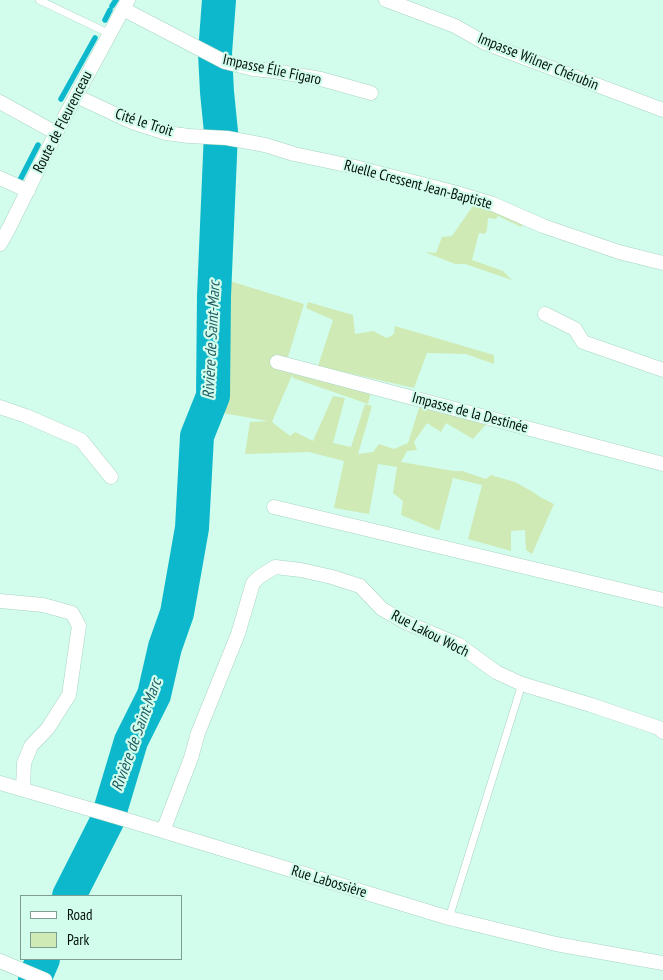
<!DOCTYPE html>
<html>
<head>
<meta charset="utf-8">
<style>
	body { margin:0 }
	#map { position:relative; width:663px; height:980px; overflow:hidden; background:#d2fdec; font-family:"PT Sans Narrow",sans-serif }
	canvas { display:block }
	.legend { position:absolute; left:20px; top:895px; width:162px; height:65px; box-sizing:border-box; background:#d2fdec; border:1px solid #7f9e92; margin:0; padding:6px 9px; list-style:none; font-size:15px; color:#03100b }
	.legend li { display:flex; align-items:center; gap:10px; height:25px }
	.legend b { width:25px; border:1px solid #7f9e92 }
</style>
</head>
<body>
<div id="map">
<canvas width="663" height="980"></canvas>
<ul class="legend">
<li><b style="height:6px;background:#fff"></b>Road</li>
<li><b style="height:14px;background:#cfeab5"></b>Park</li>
</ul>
</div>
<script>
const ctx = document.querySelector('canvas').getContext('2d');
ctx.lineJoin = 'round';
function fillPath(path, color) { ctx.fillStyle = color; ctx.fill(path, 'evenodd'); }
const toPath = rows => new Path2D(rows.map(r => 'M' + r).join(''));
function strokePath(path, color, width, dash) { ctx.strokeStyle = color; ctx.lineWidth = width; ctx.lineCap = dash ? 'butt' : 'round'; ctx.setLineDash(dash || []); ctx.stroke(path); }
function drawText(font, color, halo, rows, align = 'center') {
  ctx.font = font + ' "PT Sans Narrow",sans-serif'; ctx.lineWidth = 4.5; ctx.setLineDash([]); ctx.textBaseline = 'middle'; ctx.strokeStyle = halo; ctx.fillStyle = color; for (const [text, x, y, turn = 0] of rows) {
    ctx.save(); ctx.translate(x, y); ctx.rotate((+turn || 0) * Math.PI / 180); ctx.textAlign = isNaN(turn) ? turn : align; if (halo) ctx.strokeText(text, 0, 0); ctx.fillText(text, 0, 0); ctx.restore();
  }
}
fillPath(toPath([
	[477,200,493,204,525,222,521,227,498,216,496,219,488,218,487,230,485,234,479,233,472,260,503,271,512,280,465,264,455,264,425,252,436,253,442,237,452,236],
	[220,278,304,304,288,357,275,357,272,362,291,373,371,391,368,404,293,378,292,375,272,422,290,436,295,432,313,441,333,396,345,398,333,443,351,447,365,404,372,406,358,454,373,452,379,444,394,449,408,443,420,405,489,421,473,439,446,423,441,432,427,423,414,442,417,450,407,451,401,462,454,471,462,471,486,479,491,475,515,482,533,492,540,497,554,504,532,554,526,550,525,530,511,531,511,551,468,539,482,485,453,478,439,531,401,515,403,501,393,493,397,467,378,464,369,514,334,508,344,461,309,452,245,454,250,422,268,421,211,411,217,397],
	[308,302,353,315,355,334,373,331,387,338,394,334,395,326,494,355,494,364,466,354,427,353,414,388,318,366,333,320,306,308]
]), '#cfeab5');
strokePath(toPath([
	[112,6,116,0],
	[105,20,110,10],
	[61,99,95,38],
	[20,180,38,145]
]), '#0eb8cc', 5.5);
strokePath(toPath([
	[69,896,107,821,131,741,154,695,165,647,177,613,192,528,197,436,213,396,214,296,221,132,217,92,215,53,219,0],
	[35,980,37,973,43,959]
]), '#0eb8cc', 34);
const lane = toPath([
	[39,0,110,34],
	[449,918,522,684]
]);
const street = toPath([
	[386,0,455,26,485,43,663,110],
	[123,9,225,62,253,69,274,71,321,79,371,93],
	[76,96,132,122,166,133,189,136,227,138,265,145,294,154,351,166,453,192,493,204,543,226,619,252,663,263],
	[0,102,56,133],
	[0,178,28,191],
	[0,244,9,228,56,133,128,0],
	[545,314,575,329,583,342,663,370],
	[277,362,663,464],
	[0,407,26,416,81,440,111,477],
	[274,507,663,600],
	[0,601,43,605,72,613,79,626,69,695,48,728,31,746,24,763,23,789],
	[0,783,117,817,449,918,556,944,663,963],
	[163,831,191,758,198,733,238,634,253,583,259,577,275,567,301,570,332,577,360,586,382,609,405,622,459,645,496,672,522,684,591,705,659,728,663,732],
	[0,961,45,980]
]);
strokePath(lane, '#a9d3c2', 8);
strokePath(street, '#a9d3c2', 15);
strokePath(lane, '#fff', 7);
strokePath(street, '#fff', 14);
drawText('15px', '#03100b', '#d2fdec', [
	["Impasse Wilner Chérubin",538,62,22],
	["Impasse Élie Figaro",272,70,12],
	["Route de Fleurenceau",63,122,-63],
	["Cité le Troit",144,123,18],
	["Ruelle Cressent Jean-Baptiste",418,185,15],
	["Impasse de la Destinée",470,413,15],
	["Rue Lakou Woch",430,634,27],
	["Rue Labossière",329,882,17]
]);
drawText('italic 16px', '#215b64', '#d2fdec', [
	["Rivière de Saint-Marc",212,340,-87],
	["Rivière de Saint-Marc",137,735,-70]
]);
</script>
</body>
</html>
